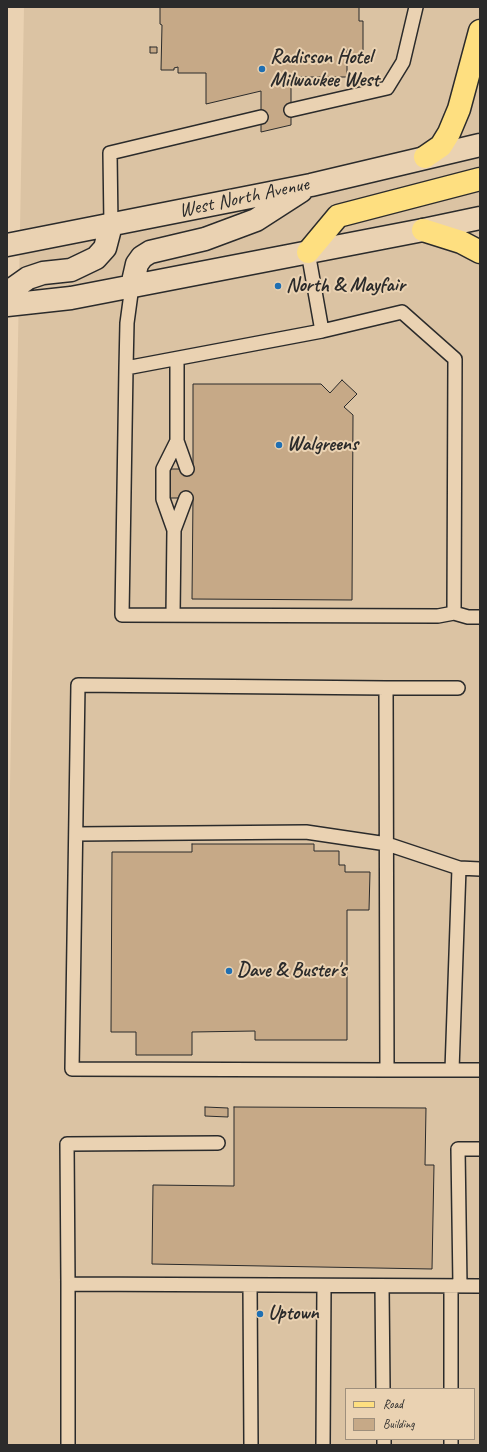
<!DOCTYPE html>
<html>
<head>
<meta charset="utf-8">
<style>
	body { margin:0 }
	#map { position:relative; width:487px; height:1452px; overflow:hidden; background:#ead2b2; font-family:Caveat,sans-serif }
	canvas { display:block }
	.frame { position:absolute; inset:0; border:8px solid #2b2b2b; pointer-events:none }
	.legend { position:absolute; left:345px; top:1388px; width:130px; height:52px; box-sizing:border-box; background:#ead2b2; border:1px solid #9e8f7c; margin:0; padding:5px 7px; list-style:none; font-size:12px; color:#2b2b2b }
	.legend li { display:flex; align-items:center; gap:8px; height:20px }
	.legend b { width:20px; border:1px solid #9e8f7c }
</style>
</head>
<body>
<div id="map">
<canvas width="487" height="1452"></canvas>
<div class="frame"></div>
<ul class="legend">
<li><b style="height:5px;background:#fedf80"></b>Road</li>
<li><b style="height:11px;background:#c6a987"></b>Building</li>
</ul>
</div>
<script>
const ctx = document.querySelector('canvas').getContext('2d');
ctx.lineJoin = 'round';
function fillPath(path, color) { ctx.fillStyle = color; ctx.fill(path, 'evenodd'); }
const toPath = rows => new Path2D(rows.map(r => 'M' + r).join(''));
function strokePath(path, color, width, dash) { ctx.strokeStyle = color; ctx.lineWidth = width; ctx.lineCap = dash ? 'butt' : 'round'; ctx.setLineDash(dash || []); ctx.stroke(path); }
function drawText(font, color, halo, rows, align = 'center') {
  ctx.font = font + ' Caveat,sans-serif'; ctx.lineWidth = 4; ctx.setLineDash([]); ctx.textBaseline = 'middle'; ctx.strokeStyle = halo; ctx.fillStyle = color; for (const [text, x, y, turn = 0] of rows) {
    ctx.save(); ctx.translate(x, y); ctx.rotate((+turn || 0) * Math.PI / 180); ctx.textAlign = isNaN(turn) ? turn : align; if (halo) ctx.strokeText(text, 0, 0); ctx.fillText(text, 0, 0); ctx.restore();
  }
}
fillPath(toPath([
	[24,7,480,7,480,1445,8,1445,7,953],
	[346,1389,474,1389,474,1439,346,1439]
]), '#dbc3a3');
const building = toPath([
	[160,7,359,7,359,21,363,21,363,55,350,55,350,50,347,50,347,77,291,77,291,125,261,132,261,91,206,104,206,73,178,73,178,67,174,68,174,70,161,70,162,25,160,24,160,7],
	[150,47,157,47,157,53,150,53,150,47],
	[342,380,357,394,344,407,353,415,352,600,192,599,193,498,167,498,168,469,193,469,193,384,321,384,330,393,342,380],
	[192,844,314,844,314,851,339,851,339,865,345,865,345,872,370,872,369,910,347,910,347,1040,255,1040,255,1031,192,1032,192,1055,136,1055,136,1032,111,1032,112,852,192,852,192,844],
	[205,1107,228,1108,228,1117,205,1116,205,1107],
	[234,1107,426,1108,425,1165,434,1165,432,1269,152,1264,153,1185,234,1186,234,1107]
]);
fillPath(building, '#c6a987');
strokePath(building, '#2b2b2b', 1);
const lane = toPath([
	[291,110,387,88,403,62,416,7],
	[111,225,110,153,261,117],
	[132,286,127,323,126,368,322,331,308,252],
	[322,331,402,312,455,359,454,613,468,617,480,617],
	[126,368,122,615,438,616,454,613],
	[177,441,187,469],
	[174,530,186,498],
	[173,615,174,530,163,499,163,469,177,441,177,359],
	[386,688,458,688],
	[76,834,306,832,387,844,459,868,480,869],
	[387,1070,386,688,78,685,72,1069,387,1070,480,1070],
	[452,1070,459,868],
	[218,1143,67,1144,68,1284,480,1286],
	[68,1284,68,1445],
	[250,1285,251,1445],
	[382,1286,383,1389],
	[451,1286,451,1389],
	[460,1286,458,1149,480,1149],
	[384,1439,384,1445],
	[451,1439,451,1445],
	[323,1445,324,1286]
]);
const secondary = toPath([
	[7,245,311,185,480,145],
	[132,286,137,264,142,257,150,252,205,239,256,220,301,191],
	[7,297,11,290,28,278,43,273,71,270,96,258,105,248,111,225],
	[7,305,71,298,423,230,480,218]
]);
const primary = toPath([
	[425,157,441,146,449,133,459,109,480,31],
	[423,230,461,242,480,252],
	[308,252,338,216,480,179]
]);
strokePath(lane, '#2b2b2b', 16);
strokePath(secondary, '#2b2b2b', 25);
strokePath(primary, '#2b2b2b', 25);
strokePath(lane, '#ead2b2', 13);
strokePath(secondary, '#ead2b2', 22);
strokePath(primary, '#fedf80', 22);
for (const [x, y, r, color] of [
	[262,69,4,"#1f6fb2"],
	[278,286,4,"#1f6fb2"],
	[279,445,4,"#1f6fb2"],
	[229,971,4,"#1f6fb2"],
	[260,1314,4,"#1f6fb2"]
]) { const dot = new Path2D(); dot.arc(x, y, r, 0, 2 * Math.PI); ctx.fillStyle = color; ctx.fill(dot); strokePath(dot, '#ead2b2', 1.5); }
drawText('bold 20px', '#2b2b2b', '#ead2b2', [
	["Radisson Hotel",270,58],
	["Milwaukee West",270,81],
	["North & Mayfair",286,286],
	["Walgreens",287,445],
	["Dave & Buster's",237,971],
	["Uptown",268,1314]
], 'left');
drawText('20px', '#2b2b2b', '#ead2b2', [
	["West North Avenue",244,198,-12]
]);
</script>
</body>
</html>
